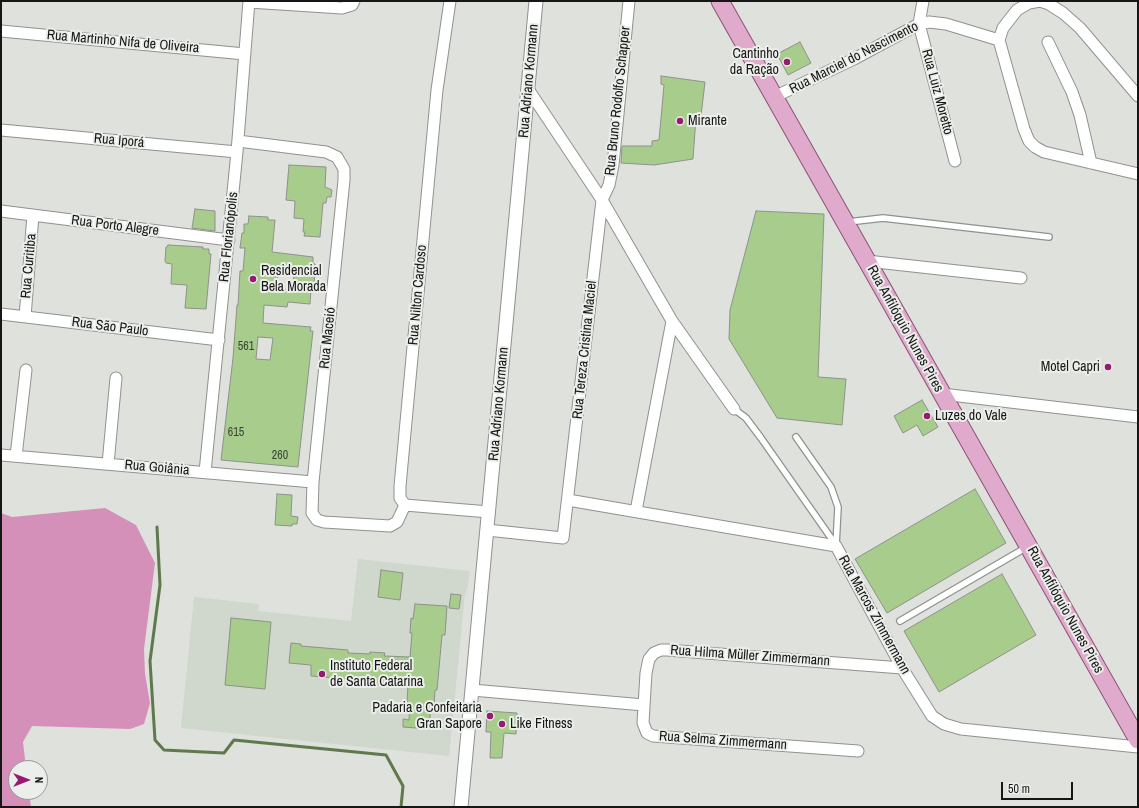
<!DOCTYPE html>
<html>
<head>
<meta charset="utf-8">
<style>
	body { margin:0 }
	#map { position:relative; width:1139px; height:808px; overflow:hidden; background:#dee1dc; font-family:"Archivo Narrow",sans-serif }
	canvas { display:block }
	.frame { position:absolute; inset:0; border:2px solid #161715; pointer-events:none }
	.north { position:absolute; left:8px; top:760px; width:40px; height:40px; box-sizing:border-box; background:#ebeeea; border:1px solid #969895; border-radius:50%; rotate:90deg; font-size:11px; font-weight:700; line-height:16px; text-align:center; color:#161715 }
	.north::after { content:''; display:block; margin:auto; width:14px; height:18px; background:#961972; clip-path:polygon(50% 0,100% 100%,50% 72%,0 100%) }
	.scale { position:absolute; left:1001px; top:782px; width:72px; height:18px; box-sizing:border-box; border:2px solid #161715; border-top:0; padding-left:5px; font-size:12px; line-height:14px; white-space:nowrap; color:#161715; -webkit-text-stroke:3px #ebeeea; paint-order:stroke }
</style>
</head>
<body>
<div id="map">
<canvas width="1139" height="808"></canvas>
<div class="frame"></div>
<div class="north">N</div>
<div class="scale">50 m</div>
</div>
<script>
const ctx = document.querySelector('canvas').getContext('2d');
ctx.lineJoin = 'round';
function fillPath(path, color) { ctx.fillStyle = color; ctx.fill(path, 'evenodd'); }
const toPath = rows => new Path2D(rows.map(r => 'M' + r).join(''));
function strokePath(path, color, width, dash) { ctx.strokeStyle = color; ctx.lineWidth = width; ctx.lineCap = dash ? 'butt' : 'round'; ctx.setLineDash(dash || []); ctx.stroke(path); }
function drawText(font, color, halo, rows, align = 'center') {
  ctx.font = font + ' "Archivo Narrow",sans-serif'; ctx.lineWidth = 4; ctx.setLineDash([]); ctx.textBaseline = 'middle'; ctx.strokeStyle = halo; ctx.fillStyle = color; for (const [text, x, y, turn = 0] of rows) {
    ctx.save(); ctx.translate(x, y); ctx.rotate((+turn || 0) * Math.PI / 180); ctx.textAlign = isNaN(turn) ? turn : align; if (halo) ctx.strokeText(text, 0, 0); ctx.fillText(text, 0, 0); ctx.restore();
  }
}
fillPath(toPath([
	[358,559,470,571,467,591,465,593,449,756,181,728,194,597,259,604,258,611,351,621]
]), '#d0d7cc');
fillPath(toPath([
	[105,508,136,525,155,563,144,649,145,674,150,703,144,724,130,729,32,726,23,742,26,768,16,768,16,792,29,792,31,807,1,807,1,513,12,517]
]), '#d490b9');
strokePath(toPath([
	[157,527,160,585,150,661,155,740,164,750,224,753,234,740,386,755,403,786,401,807]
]), '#5f784c', 3);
const building = toPath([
	[800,42,811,63,788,75,777,54,800,42],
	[661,76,705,82,701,116,696,117,693,159,654,165,621,163,622,146,652,146,652,141,659,140,664,85,661,84,661,76],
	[289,165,326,167,325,187,332,190,331,197,327,197,326,203,323,203,320,237,304,236,305,232,303,232,304,219,294,218,295,201,286,200,289,165],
	[195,209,215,211,215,231,192,228,195,209],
	[756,211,824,214,818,377,846,379,842,425,777,418,729,339,730,310,756,211],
	[249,216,268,217,268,220,275,220,272,252,313,257,313,263,315,264,314,290,311,290,310,304,288,302,287,307,264,305,263,323,311,327,310,331,313,331,298,467,221,460,233,358,237,305,238,305,240,271,243,271,245,248,240,248,242,233,244,233,244,224,248,224,249,216],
	[278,270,294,272,293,290,277,288,278,270],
	[258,337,273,338,270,360,256,359,258,337],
	[168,245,203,247,203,249,209,249,209,254,211,254,206,309,185,308,187,285,171,284,172,264,166,263,165,261,166,247,167,247,168,245],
	[922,400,938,427,923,436,917,425,903,433,894,416,922,400],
	[975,489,1006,543,887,613,855,559,975,489],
	[277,494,292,495,291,516,298,517,297,524,292,524,292,526,275,525,277,494],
	[381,570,403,573,400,600,378,597,381,570],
	[1002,574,1036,635,939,692,904,631,1002,574],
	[451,594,461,595,459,609,449,608,451,594],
	[415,604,447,606,445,635,442,635,437,690,435,690,434,705,431,705,429,729,403,727,403,719,409,720,410,703,407,702,408,685,393,683,392,686,352,682,352,679,311,676,311,665,289,663,291,643,301,644,301,646,348,650,348,653,370,654,370,652,385,653,384,656,410,657,412,633,410,633,411,618,413,619,415,604],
	[231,618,271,622,265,689,225,685,231,618],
	[487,711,517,713,516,734,504,733,502,758,490,758,491,732,486,732,487,711]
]);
fillPath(building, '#a7cc8c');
strokePath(building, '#8f918d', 1);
const service = toPath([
	[848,222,883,218,1049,237],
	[734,409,746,418,761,438,836,545],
	[796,437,831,487,838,507,836,546],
	[900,621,1027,547]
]);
const minor = toPath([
	[923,1,919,24,955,161],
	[249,2,342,8,352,5,354,1],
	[1,31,245,54],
	[999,40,1003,28,1017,10,1029,3,1040,1,1049,4,1063,13,1080,28,1138,96],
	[1048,42,1072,92,1080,115,1091,163],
	[528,89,602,200,672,321,734,409],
	[774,97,854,59,919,24,929,22,946,24,999,40,1024,129,1029,141,1035,147,1044,152,1138,174],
	[1,130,237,152],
	[238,141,326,152,337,157,344,169,344,180,313,482,312,513,317,520,324,522,390,526,397,522,405,505],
	[1,211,229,240],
	[867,261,1021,278],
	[1,314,219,340],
	[25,317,33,215],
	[942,394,1138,417],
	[1,455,313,482],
	[16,456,26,370],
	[108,464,116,378],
	[205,472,237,152,249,1],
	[568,500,836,546,902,668,932,716,944,724,961,729,1138,747],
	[405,505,400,498,400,486,437,90,450,1],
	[405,505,489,512],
	[636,511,672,321],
	[487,530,563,538,602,200,609,185,613,165,629,1],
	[472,690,644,705],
	[858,751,653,736,647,733,643,723,646,673,649,659,654,653,661,650,667,650,902,668]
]);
const tertiary = toPath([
	[461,807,536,1]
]);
const primary = toPath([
	[720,1,1138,740]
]);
strokePath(service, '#8f928e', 8);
strokePath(minor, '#8f928e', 13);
strokePath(tertiary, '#8f928e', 15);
strokePath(primary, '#8c5276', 19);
strokePath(service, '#fff', 5.5);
strokePath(minor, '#fff', 11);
strokePath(tertiary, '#fff', 13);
strokePath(primary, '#e0aacc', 17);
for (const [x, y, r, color] of [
	[787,62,4,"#961972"],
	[680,121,4,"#961972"],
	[253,279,4,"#961972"],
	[1108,367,4,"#961972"],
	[927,416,4,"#961972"],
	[322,674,4,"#961972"],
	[490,716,4,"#961972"],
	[502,724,4,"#961972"]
]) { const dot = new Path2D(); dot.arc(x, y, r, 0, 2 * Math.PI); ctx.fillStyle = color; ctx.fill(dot); strokePath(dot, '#ebeeea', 1.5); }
drawText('12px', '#3a4433', null, [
	["561",246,347],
	["615",236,433],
	["260",280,456]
]);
drawText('14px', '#161715', '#ebeeea', [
	["Rua Martinho Nifa de Oliveira",123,42,5],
	["Rua Marciel do Nascimento",854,58,-27],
	["Rua Adriano Kormann",529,81,-85],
	["Rua Luiz Moretto",937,92,75],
	["Rua Bruno Rodolfo Schapper",618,101,-84],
	["Rua Iporá",119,141,5],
	["Rua Porto Alegre",115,226,7],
	["Rua Florianópolis",229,237,-84],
	["Rua Curitiba",29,266,-85],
	["Rua Nilton Cardoso",418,295,-85],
	["Rua São Paulo",110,327,7],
	["Rua Anfilóquio Nunes Pires",905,329,61],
	["Rua Maceió",328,338,-84],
	["Rua Tereza Cristina Maciel",585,350,-84],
	["Rua Adriano Kormann",499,404,-85],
	["Rua Goiânia",157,468,5],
	["Rua Anfilóquio Nunes Pires",1065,610,61],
	["Rua Marcos Zimmermann",874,615,61],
	["Rua Hilma Müller Zimmermann",750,656,4],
	["Rua Selma Zimmermann",723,741,4]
]);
drawText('14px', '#161715', '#ebeeea', [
	["Cantinho",779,54,"right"],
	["da Ração",779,70,"right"],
	["Mirante",688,121],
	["Residencial",261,271],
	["Bela Morada",261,287],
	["Motel Capri",1100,367,"right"],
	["Luzes do Vale",935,416],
	["Instituto Federal",330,666],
	["de Santa Catarina",330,682],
	["Padaria e Confeitaria",482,708,"right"],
	["Gran Sapore",482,724,"right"],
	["Like Fitness",510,724]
], 'left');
</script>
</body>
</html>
